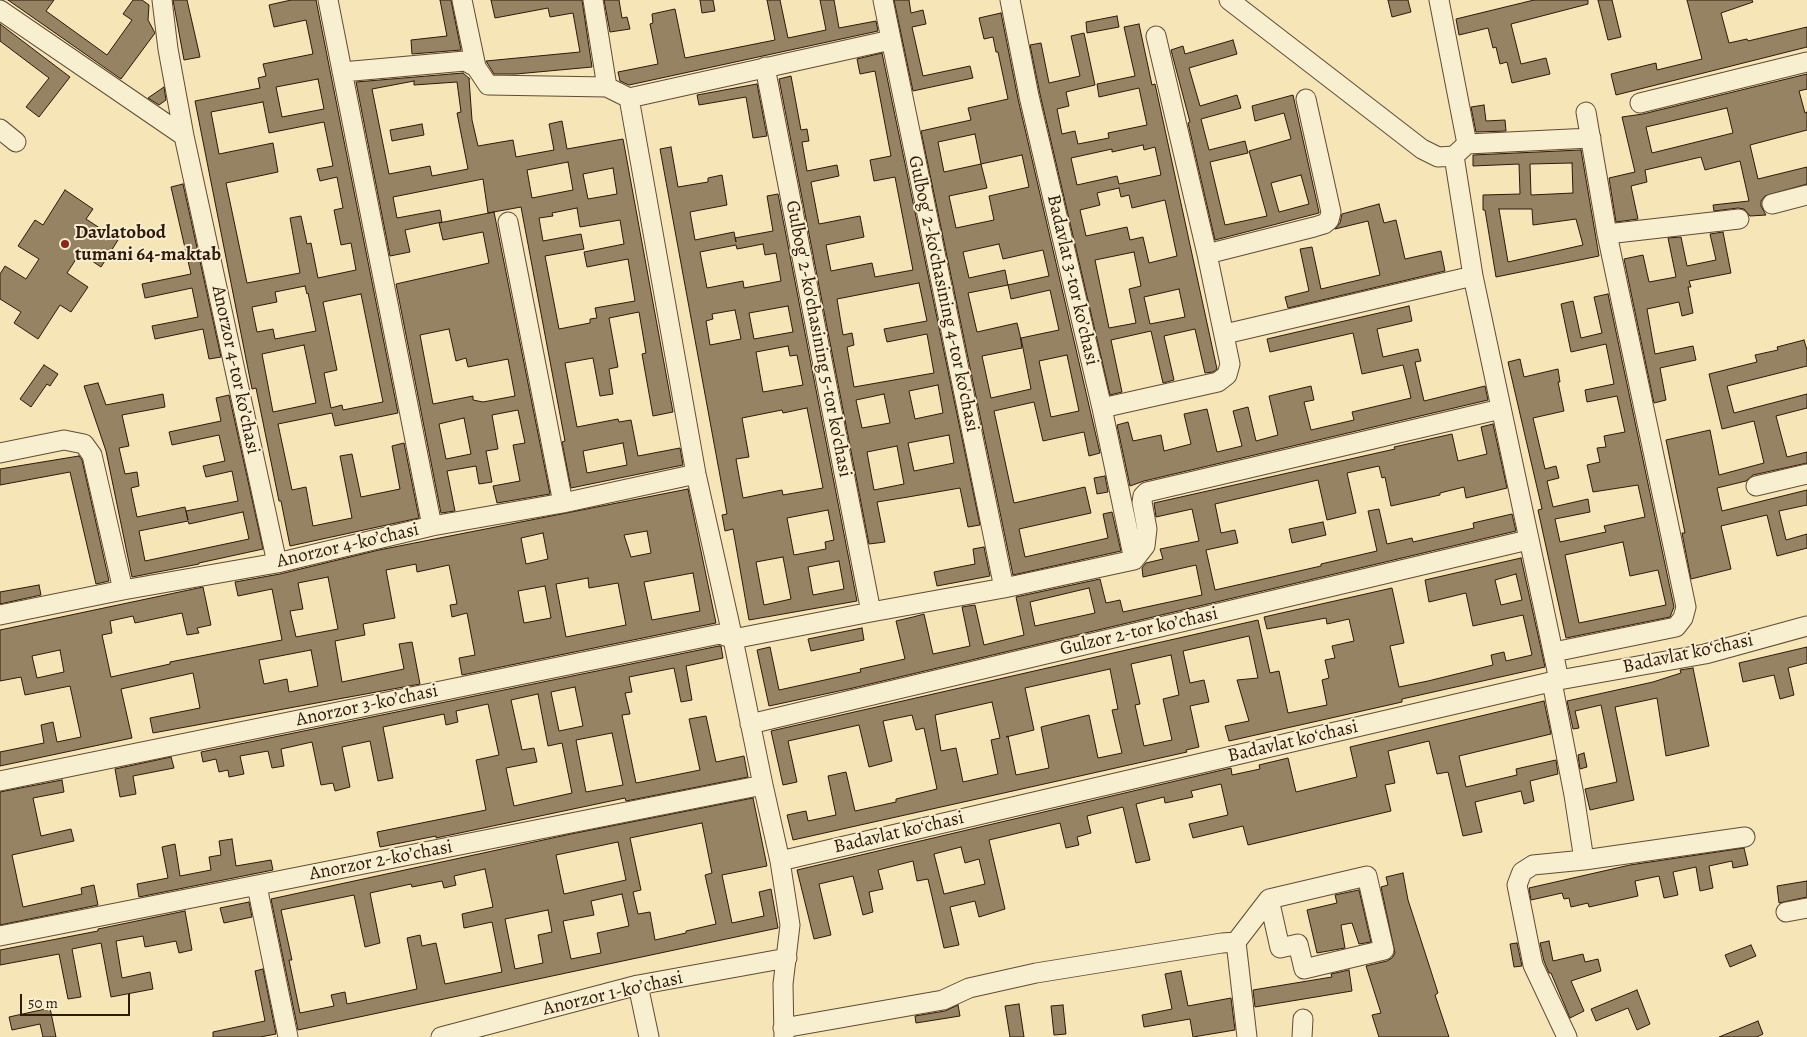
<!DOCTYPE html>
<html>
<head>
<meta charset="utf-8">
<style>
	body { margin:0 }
	#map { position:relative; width:1807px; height:1037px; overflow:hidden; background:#f5e5b7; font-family:Alegreya,serif }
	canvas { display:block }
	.scale { position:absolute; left:20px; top:994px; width:110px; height:22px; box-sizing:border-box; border:2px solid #30180a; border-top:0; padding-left:6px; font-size:15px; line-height:18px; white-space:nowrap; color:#30180a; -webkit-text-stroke:4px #f8eed0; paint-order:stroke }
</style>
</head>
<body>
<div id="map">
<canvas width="1807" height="1037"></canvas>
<div class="scale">50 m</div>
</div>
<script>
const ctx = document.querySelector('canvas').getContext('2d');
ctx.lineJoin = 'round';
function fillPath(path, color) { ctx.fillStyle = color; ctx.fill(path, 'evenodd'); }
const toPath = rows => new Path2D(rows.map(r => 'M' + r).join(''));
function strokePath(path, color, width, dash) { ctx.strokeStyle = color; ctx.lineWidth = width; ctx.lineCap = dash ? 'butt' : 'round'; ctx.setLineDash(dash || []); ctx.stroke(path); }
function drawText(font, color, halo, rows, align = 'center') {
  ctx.font = font + ' Alegreya,serif'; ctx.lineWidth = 4; ctx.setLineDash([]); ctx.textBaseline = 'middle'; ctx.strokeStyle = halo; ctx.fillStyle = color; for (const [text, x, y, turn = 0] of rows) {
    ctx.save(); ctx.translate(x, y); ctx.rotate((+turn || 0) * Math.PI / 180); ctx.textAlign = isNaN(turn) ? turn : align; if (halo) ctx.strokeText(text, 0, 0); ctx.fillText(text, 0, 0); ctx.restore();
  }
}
const building = toPath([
	[8,0,54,0,46,11,107,55,132,20,123,14,133,0,142,0,149,5,148,20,155,33,121,79,8,0],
	[173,0,187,0,200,57,184,60,173,0],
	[291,0,316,0,398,413,335,426,332,413,278,424,292,490,306,487,313,526,352,518,340,456,352,454,361,497,400,489,392,446,404,443,419,518,290,546,281,501,279,501,256,388,252,389,195,101,260,88,258,78,266,76,263,64,313,54,306,20,274,27,269,5,291,0],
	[318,79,324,109,282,117,276,87,318,79],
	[263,102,269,133,324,122,333,166,317,169,320,181,337,177,343,208,334,210,341,245,351,243,356,270,318,278,311,243,307,244,301,216,290,218,300,273,247,283,226,183,278,172,273,143,219,154,211,112,263,102],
	[305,286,307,294,308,293,316,331,275,339,273,329,257,332,252,307,277,302,275,292,305,286],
	[361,294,383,402,343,410,342,405,331,408,324,373,337,370,323,302,361,294],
	[304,345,316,403,273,412,262,354,304,345],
	[440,0,451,0,461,50,412,54,411,40,447,36,440,0],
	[491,0,582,0,592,67,516,74,494,74,486,61,580,52,573,13,550,17,548,8,495,18,491,0],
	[604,0,619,0,622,18,627,17,630,29,610,32,604,0],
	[700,0,713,0,715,11,702,13,700,0],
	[767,0,780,0,788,38,826,30,820,0,834,0,839,28,876,21,878,31,629,85,620,81,618,72,658,64,650,24,653,23,652,14,675,9,685,58,775,40,767,0],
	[894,0,909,0,911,13,923,10,926,24,912,27,923,76,970,66,973,78,913,91,894,0],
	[1388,0,1408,0,1411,12,1392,17,1388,0],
	[1534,0,1588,0,1588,4,1511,24,1521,64,1546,58,1550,74,1512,83,1507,62,1500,64,1496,47,1493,48,1488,28,1459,35,1456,19,1534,0],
	[1598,0,1612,0,1621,37,1608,40,1598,0],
	[1687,0,1752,0,1753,2,1721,13,1729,43,1747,39,1748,41,1807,27,1807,47,1616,95,1611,74,1656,63,1657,70,1702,59,1687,0],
	[1001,13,1018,99,1100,453,1089,456,1084,432,1043,441,1034,402,994,411,1014,503,1085,487,1091,513,1019,529,1025,557,1108,538,1103,514,1112,512,1121,551,1013,575,921,131,971,120,968,108,1008,99,998,52,996,52,993,37,984,39,979,18,1001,13],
	[975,134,981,164,944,172,938,142,975,134],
	[1022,155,1029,187,989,196,994,220,956,228,949,196,987,188,981,164,1022,155],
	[999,244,1003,259,1043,250,1049,276,1008,285,1005,270,969,278,963,252,999,244],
	[1008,285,1011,299,1050,290,1059,330,1021,338,1031,389,991,398,982,356,1022,348,1020,335,1017,323,977,332,968,293,1008,285],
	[1067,355,1079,411,1051,417,1039,361,1067,355],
	[1117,16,1119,27,1087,33,1086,22,1117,16],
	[0,24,70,77,39,117,26,107,49,78,0,41,0,24],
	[1139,24,1152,85,1155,84,1217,369,1213,372,1205,373,1195,329,1164,336,1174,380,1163,383,1151,331,1111,340,1122,392,1110,395,1040,94,1030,45,1041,43,1049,83,1080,76,1071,36,1084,33,1095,85,1066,92,1069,106,1057,109,1062,134,1075,131,1078,144,1109,138,1108,133,1147,125,1139,88,1099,97,1097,84,1135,76,1124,27,1139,24],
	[1143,145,1144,150,1155,147,1161,175,1119,184,1117,176,1077,185,1071,158,1112,149,1112,152,1143,145],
	[1119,188,1121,197,1129,195,1132,208,1165,200,1177,256,1149,263,1143,237,1130,240,1127,227,1086,236,1080,210,1100,205,1097,193,1119,188],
	[1134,252,1141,286,1129,289,1136,323,1109,328,1095,260,1134,252],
	[1179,289,1185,317,1150,324,1144,297,1179,289],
	[1233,40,1237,54,1189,68,1200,106,1237,95,1241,108,1201,119,1209,150,1245,141,1248,153,1210,162,1225,225,1267,216,1249,151,1291,139,1284,113,1255,121,1252,106,1293,95,1319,212,1319,213,1215,240,1188,123,1190,122,1171,50,1183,46,1185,54,1233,40],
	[1301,175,1309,204,1279,212,1271,183,1301,175],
	[882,53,980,525,968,527,960,488,908,497,877,502,885,542,869,544,779,79,791,76,801,130,807,129,809,141,802,142,807,171,837,165,839,176,811,182,819,224,860,216,864,237,826,245,831,271,872,263,875,277,913,270,895,177,874,181,870,160,891,156,875,71,860,74,857,59,882,53],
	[919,283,927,321,884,329,887,342,927,334,934,373,854,387,847,347,854,345,852,333,843,335,837,299,919,283],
	[938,385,943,413,915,419,909,391,938,385],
	[884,394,890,423,862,428,856,400,884,394],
	[949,435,954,463,914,471,908,443,949,435],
	[897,446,904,484,874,490,867,452,897,446],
	[463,73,470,79,469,79,472,120,478,146,513,140,516,157,554,150,549,124,562,121,567,149,623,139,673,412,653,416,642,354,646,353,639,312,609,318,618,367,609,369,613,394,600,396,593,358,565,363,577,427,618,419,619,422,631,420,638,456,680,448,683,465,571,488,562,442,565,441,521,207,488,213,483,179,393,197,397,218,440,210,442,222,405,230,410,252,390,256,356,82,463,73],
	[414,81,414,85,457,82,461,112,457,113,468,169,432,176,430,166,389,174,372,89,414,81],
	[568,162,573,190,532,198,527,170,568,162],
	[613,168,617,194,588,199,583,174,613,168],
	[577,208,580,227,620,220,624,244,584,252,587,267,628,259,635,301,595,308,597,318,590,319,590,323,559,329,545,256,584,249,581,234,543,241,539,218,553,216,552,213,577,208],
	[623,443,627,465,587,473,583,451,623,443],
	[1807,74,1807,89,1799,91,1805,113,1807,112,1807,130,1750,145,1758,179,1807,167,1807,184,1765,196,1761,201,1761,206,1766,215,1750,216,1744,209,1738,208,1714,211,1713,205,1749,201,1740,161,1705,170,1701,157,1645,170,1647,182,1631,186,1638,219,1616,222,1609,178,1635,172,1622,117,1643,114,1807,74],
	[1727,108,1733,133,1652,153,1646,127,1727,108],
	[757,84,767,136,753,138,746,97,699,105,697,95,757,84],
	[164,87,166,100,159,105,148,98,164,87],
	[1484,105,1486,121,1505,120,1506,131,1476,132,1471,107,1484,105],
	[422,124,424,135,392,141,390,130,422,124],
	[671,147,678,187,708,182,708,178,722,175,727,205,690,212,695,240,734,232,736,242,735,238,773,231,767,196,778,194,857,601,749,620,733,529,725,531,722,515,727,514,660,149,671,147],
	[763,244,765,255,776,253,781,281,744,288,743,281,707,288,700,252,736,245,737,249,763,244],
	[788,306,793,332,754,339,749,313,788,306],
	[735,310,741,339,710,345,706,321,713,319,712,314,735,310],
	[788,346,790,356,797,355,803,385,763,392,756,352,788,346],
	[807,408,823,488,783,495,782,490,743,498,736,459,749,457,742,418,782,410,783,413,807,408],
	[828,510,834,540,825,542,826,549,794,555,787,518,828,510],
	[783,557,791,599,764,605,756,562,783,557],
	[839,561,844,589,813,595,808,567,839,561],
	[1581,150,1599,256,1496,277,1485,210,1483,210,1483,195,1520,194,1519,164,1473,166,1473,155,1581,150],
	[1572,163,1573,193,1531,195,1530,164,1572,163],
	[1499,209,1532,209,1533,225,1576,219,1583,245,1508,262,1499,209],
	[183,184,221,357,209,359,203,329,155,339,152,326,198,317,192,288,145,298,142,284,191,274,171,187,183,184],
	[65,190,93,209,86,219,118,240,101,267,80,253,67,273,88,287,71,312,60,305,38,339,14,323,21,312,0,299,0,274,5,266,26,279,39,259,18,246,35,220,43,225,65,190],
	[1379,204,1384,223,1396,220,1405,259,1441,251,1445,271,1288,308,1285,297,1309,291,1300,249,1312,247,1321,289,1380,275,1368,221,1335,229,1340,223,1342,214,1379,204],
	[494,212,550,494,497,503,493,486,520,481,513,445,525,443,518,410,492,415,498,449,486,451,492,482,479,484,476,466,447,471,455,511,441,513,396,284,489,263,483,232,443,240,439,223,494,212],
	[449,329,456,361,466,358,468,367,508,359,515,396,483,402,473,400,473,396,433,404,420,335,449,329],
	[464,418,471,454,446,459,439,424,464,418],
	[1723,232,1731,273,1689,281,1691,287,1688,287,1693,313,1682,316,1679,302,1647,309,1655,354,1693,346,1696,360,1660,368,1666,400,1654,403,1624,259,1643,255,1649,282,1676,277,1668,238,1681,237,1687,266,1716,260,1710,234,1723,232],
	[1608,294,1674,607,1670,617,1566,638,1538,510,1542,509,1508,362,1520,359,1524,377,1558,369,1560,382,1558,382,1564,411,1533,418,1545,469,1556,466,1559,478,1547,481,1553,507,1588,499,1590,512,1555,519,1560,542,1606,532,1604,526,1645,517,1638,485,1593,492,1587,465,1600,462,1597,448,1606,447,1604,436,1625,432,1617,396,1587,402,1585,390,1614,384,1606,344,1571,352,1561,304,1573,301,1581,338,1602,333,1594,297,1608,294],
	[1623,542,1630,576,1658,570,1666,605,1579,623,1565,555,1623,542],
	[1409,306,1412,321,1377,329,1383,357,1418,349,1421,361,1415,362,1424,401,1485,386,1488,400,1144,481,1130,486,1117,425,1128,422,1133,441,1161,435,1164,451,1191,444,1184,414,1207,409,1217,452,1242,446,1233,411,1248,407,1256,441,1278,435,1269,396,1311,386,1314,400,1304,402,1311,430,1354,420,1352,412,1411,398,1403,365,1362,374,1353,333,1270,352,1267,339,1409,306],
	[1804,340,1807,350,1807,366,1727,386,1734,413,1807,394,1807,408,1776,416,1787,457,1807,452,1807,463,1753,475,1746,481,1717,488,1722,511,1807,490,1807,505,1779,511,1786,540,1807,534,1807,548,1777,556,1767,515,1721,526,1731,569,1691,579,1682,533,1685,533,1666,440,1710,430,1719,475,1764,463,1754,421,1722,429,1709,374,1757,362,1755,355,1778,350,1777,347,1804,340],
	[44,365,58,374,50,386,47,384,31,407,20,399,44,365],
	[98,383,106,405,163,394,165,407,122,415,129,446,119,448,125,474,137,472,139,486,131,488,137,517,185,507,188,520,186,511,238,501,232,471,206,477,203,466,225,461,219,435,172,445,169,432,221,421,216,398,229,395,263,549,199,563,199,564,132,577,106,451,84,386,98,383],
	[243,512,249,539,145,561,139,531,188,521,189,524,243,512],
	[1493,424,1507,488,1466,498,1464,487,1440,493,1440,495,1391,506,1385,477,1382,478,1379,466,1347,473,1356,513,1327,520,1318,480,1215,504,1221,533,1235,530,1238,543,1206,550,1215,590,1321,566,1321,564,1377,551,1368,511,1379,509,1387,544,1412,538,1413,542,1474,528,1473,523,1512,514,1516,531,853,688,769,706,757,650,770,647,779,690,861,672,860,669,905,659,896,621,913,617,924,614,933,654,970,646,962,607,975,605,984,645,1024,635,1016,597,1100,579,1106,603,1120,600,1123,612,1202,595,1196,565,1143,577,1142,568,1146,563,1163,559,1160,549,1199,541,1192,509,1156,517,1154,503,1395,449,1394,447,1452,434,1458,461,1487,454,1481,427,1493,424],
	[1089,588,1095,613,1035,626,1030,602,1089,588],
	[79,456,82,460,109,581,96,584,70,472,0,485,0,469,79,456],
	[1105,476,1108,492,1097,494,1094,478,1105,476],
	[688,489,716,623,462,675,459,658,475,655,467,613,452,617,450,605,457,604,449,565,417,572,416,564,386,570,395,618,363,624,365,635,335,641,342,682,404,669,399,644,412,642,420,684,153,733,150,718,200,708,193,673,121,689,132,738,0,766,0,752,44,743,41,725,53,722,57,742,81,737,70,686,25,695,21,677,0,681,0,630,203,587,211,625,197,628,199,633,187,635,182,613,135,623,133,616,110,621,112,633,102,635,111,677,170,664,170,662,282,640,272,589,238,596,235,582,280,574,379,550,688,489],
	[647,531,651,553,631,557,624,535,647,531],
	[543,533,548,559,526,564,521,538,543,533],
	[693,573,700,611,652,620,644,582,693,573],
	[328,577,338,629,296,637,290,611,303,609,298,583,328,577],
	[588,578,589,588,618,583,626,625,566,637,556,584,588,578],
	[545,586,551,618,524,623,518,591,545,586],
	[60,650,64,672,37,678,32,656,60,650],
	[311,650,318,686,289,692,287,679,264,684,259,660,311,650],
	[1323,522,1326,535,1292,543,1289,529,1323,522],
	[984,547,990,576,937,586,934,572,975,564,973,549,984,547],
	[1521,558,1545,667,1402,699,1402,702,1229,741,1225,726,1249,721,1237,680,1258,678,1249,636,1183,651,1190,683,1204,680,1209,702,1190,706,1199,747,1186,750,1187,752,1062,780,793,840,787,815,806,811,808,821,836,815,828,776,846,772,855,811,896,802,896,799,937,789,924,728,916,730,912,715,883,721,892,761,869,767,859,725,788,741,797,782,783,785,771,731,1258,620,1270,673,1279,671,1288,713,1327,705,1322,680,1329,678,1325,660,1335,658,1332,646,1354,641,1349,619,1327,624,1326,618,1267,629,1264,617,1392,588,1404,643,1390,646,1399,687,1428,681,1493,665,1491,655,1504,652,1506,661,1532,655,1523,615,1473,626,1466,593,1429,602,1425,580,1521,558],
	[1516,574,1522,600,1501,605,1495,580,1516,574],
	[1171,655,1179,695,1163,699,1172,740,1144,746,1135,705,1140,704,1131,664,1171,655],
	[1110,669,1118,709,1112,710,1122,753,1098,758,1089,715,1041,727,1049,768,1016,775,1008,736,1006,737,1034,730,1025,688,1110,669],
	[992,702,1000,738,991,740,998,774,963,782,956,748,941,751,935,715,992,702],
	[39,585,41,595,0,604,0,592,39,585],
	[862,628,864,640,811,651,808,639,862,628],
	[719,646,721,646,723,658,686,666,692,700,681,702,674,668,629,677,632,692,625,693,630,714,622,715,636,783,700,770,689,719,706,716,716,762,744,756,748,777,626,801,625,798,436,838,436,836,380,847,377,832,486,810,476,760,499,755,488,704,456,711,458,722,446,725,444,714,383,727,393,778,378,781,370,741,342,747,350,787,335,791,333,783,321,785,312,742,281,749,284,766,272,768,268,751,240,756,244,774,229,777,228,770,219,772,216,759,203,762,201,752,719,646],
	[575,687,583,726,559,731,551,692,575,687],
	[538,694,548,746,562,743,572,793,514,806,506,768,537,762,534,748,522,750,511,700,538,694],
	[612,733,623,785,586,792,576,740,612,733],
	[1807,647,1807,663,1788,668,1794,695,1780,699,1774,675,1743,682,1739,663,1807,647],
	[1693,668,1709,746,1666,756,1657,698,1615,707,1634,800,1590,810,1585,789,1617,782,1601,705,1575,711,1579,728,1573,729,1567,701,1653,682,1681,673,1680,670,1693,668],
	[1544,701,1551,734,1459,756,1466,787,1517,775,1516,769,1556,760,1558,774,1530,781,1534,801,1524,804,1521,791,1475,802,1482,832,1463,836,1448,772,1437,774,1429,741,1388,751,1395,783,1385,785,1391,811,1248,845,1243,826,1193,838,1189,824,1228,815,1221,784,1191,791,1193,797,1165,803,1164,797,1136,804,1150,860,1136,863,1123,807,1087,816,1091,833,1077,837,1079,845,1066,848,1060,823,989,840,1005,909,979,917,975,901,950,907,959,945,944,948,928,879,917,881,913,861,878,870,883,889,869,892,873,912,863,915,853,876,819,884,831,935,814,939,797,870,1231,768,1232,775,1260,769,1259,765,1288,758,1296,792,1357,777,1350,747,1544,701],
	[961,847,965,863,979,859,985,884,944,894,934,854,961,847],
	[1584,753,1587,767,1580,769,1578,755,1584,753],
	[171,757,174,768,133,776,136,794,120,797,115,769,171,757],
	[62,780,64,792,33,798,41,836,71,829,74,841,12,855,23,907,82,894,81,888,94,885,98,905,0,925,0,792,62,780],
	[753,798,767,866,722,875,732,923,764,916,759,892,771,889,778,928,298,1030,271,899,571,834,753,798],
	[702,823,712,873,705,875,716,924,686,931,686,933,655,940,650,912,638,914,633,892,641,890,630,838,702,823],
	[618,842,626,880,564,894,556,855,618,842],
	[485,869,493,907,462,914,464,928,492,922,502,972,445,984,436,943,422,946,420,935,407,938,417,989,347,1004,345,992,331,995,334,1006,300,1013,289,960,292,960,281,910,354,895,365,947,380,943,370,893,411,884,412,887,442,881,444,888,456,885,454,876,485,869],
	[622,894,629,926,597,933,601,953,571,959,563,921,594,915,591,901,622,894],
	[548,910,552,932,538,935,543,963,515,969,505,919,548,910],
	[232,839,236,866,271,860,273,870,139,897,137,884,168,878,162,847,175,844,180,876,211,870,209,857,221,855,219,841,232,839],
	[1744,848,1748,865,1733,868,1732,861,1709,866,1713,888,1700,891,1696,867,1673,872,1678,895,1664,898,1659,876,1635,881,1638,896,1589,907,1588,903,1571,907,1569,898,1564,899,1562,893,1531,900,1529,888,1630,865,1744,848],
	[1403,873,1408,900,1438,993,1435,995,1449,1037,1379,1037,1372,1015,1381,1013,1366,966,1387,961,1392,958,1395,953,1381,887,1388,885,1386,877,1403,873],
	[1807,881,1807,897,1779,903,1777,886,1807,881],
	[1359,890,1371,942,1359,944,1352,923,1341,925,1345,948,1317,953,1307,910,1337,903,1335,895,1359,890],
	[249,902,252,917,224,923,220,908,249,902],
	[185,911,192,950,179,953,176,941,145,947,143,936,116,941,122,978,150,972,153,989,111,997,101,943,72,949,81,997,68,999,59,954,0,965,0,950,98,931,98,929,185,911],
	[1549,941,1553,961,1583,954,1585,962,1598,959,1601,971,1571,981,1584,1011,1570,1018,1551,973,1549,973,1544,961,1540,943,1549,941],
	[1517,943,1522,966,1514,967,1510,944,1517,943],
	[1751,945,1756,956,1730,967,1725,955,1751,945],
	[263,969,276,1034,260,1037,213,1037,213,1032,265,1021,255,971,263,969],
	[1349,970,1352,991,1255,1007,1253,990,1332,977,1331,974,1349,970],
	[1181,971,1188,1006,1231,998,1235,1030,1193,1037,1190,1019,1144,1027,1142,1015,1172,1009,1165,974,1181,971],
	[1637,990,1650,1024,1637,1030,1628,1008,1596,1021,1591,1009,1637,990],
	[1019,1004,1024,1037,1010,1037,1005,1006,1019,1004],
	[958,1005,960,1016,916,1023,915,1016,945,1011,958,1005],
	[1063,1005,1066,1034,1054,1035,1051,1006,1063,1005],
	[50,1008,56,1037,43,1037,40,1024,12,1030,9,1017,50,1008],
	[1758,1021,1763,1034,1757,1037,1719,1037,1758,1021]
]);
fillPath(building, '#968364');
strokePath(building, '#30180a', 1);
const minor = toPath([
	[162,0,168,49,184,136,277,563],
	[328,0,432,526],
	[462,0,476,67],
	[593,0,607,87],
	[883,0,1004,588],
	[1010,0,1029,96,1102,408,1134,560],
	[1229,0,1422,149,1438,157,1454,156],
	[1439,0,1467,144],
	[0,10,184,136],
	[765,67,871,612],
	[342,72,465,61,476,67,488,85,607,87,629,98,891,40],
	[629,98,696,474,733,639,763,785,780,861,790,925,783,984,784,1037],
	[1640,103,1807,62],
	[0,129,16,142],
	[1772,204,1807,195],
	[508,222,563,503],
	[1607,234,1739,219],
	[1207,254,1314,227,1324,224,1329,220,1331,212,1306,99],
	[1225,334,1473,276],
	[1102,408,1218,382,1227,375,1230,364,1207,254,1156,36],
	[0,453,64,440,84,444,92,455,123,590],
	[1756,486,1807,474],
	[0,615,123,590,277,563,432,526,563,503,696,474],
	[1554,652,1676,627,1683,618,1686,607,1607,234,1586,112],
	[1559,680,1473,276,1454,156,1467,144,1591,138],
	[1552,682,1574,795,1584,860,1533,865,1522,872,1517,885,1533,965,1567,1037],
	[750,724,1528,540],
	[0,781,720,634,733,639,871,612,1004,588,1134,560,1145,546,1147,529,1142,502,1143,496,1147,492,1501,409],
	[1584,860,1745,837],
	[780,861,1559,680,1705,654,1807,626],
	[257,886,288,1037],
	[1786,912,1807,908],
	[0,936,763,785],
	[1236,942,1269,899,1367,876,1384,950,1304,969,1298,944,1280,948,1269,899],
	[638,985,649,1037],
	[783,1028,943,1000,969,988,1036,973,1222,943,1236,942,1247,1037],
	[441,1037,638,985,787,958],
	[1302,1037,1303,1019]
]);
strokePath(minor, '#614b35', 21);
strokePath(minor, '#f8eed0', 19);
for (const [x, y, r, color] of [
	[65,244,5,"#8f2418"]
]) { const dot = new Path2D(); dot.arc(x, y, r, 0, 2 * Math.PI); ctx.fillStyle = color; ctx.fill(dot); strokePath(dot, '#f8eed0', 2); }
drawText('bold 19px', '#30180a', '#f8eed0', [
	["Davlatobod",75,233],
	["tumani 64-maktab",75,255]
], 'left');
drawText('19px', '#30180a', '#f8eed0', [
	["Badavlat 3-tor koʼchasi",1072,280,77],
	["Gulbog' 2-ko'chasining 4-tor ko'chasi",943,294,78],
	["Gulbog' 2-ko'chasining 5-tor ko'chasi",818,339,79],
	["Anorzor 4-tor koʼchasi",235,370,78],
	["Аnorzor 4-koʼchasi",348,546,-13],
	["Gulzor 2-tor koʼchasi",1139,632,-13],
	["Badavlat koʻchasi",1688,654,-12],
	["Аnorzor 3-koʼchasi",367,706,-12],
	["Badavlat koʻchasi",1293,742,-13],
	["Badavlat koʻchasi",899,833,-13],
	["Аnorzor 2-koʼchasi",381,861,-11],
	["Аnorzor 1-koʼchasi",613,994,-13]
]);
</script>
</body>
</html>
